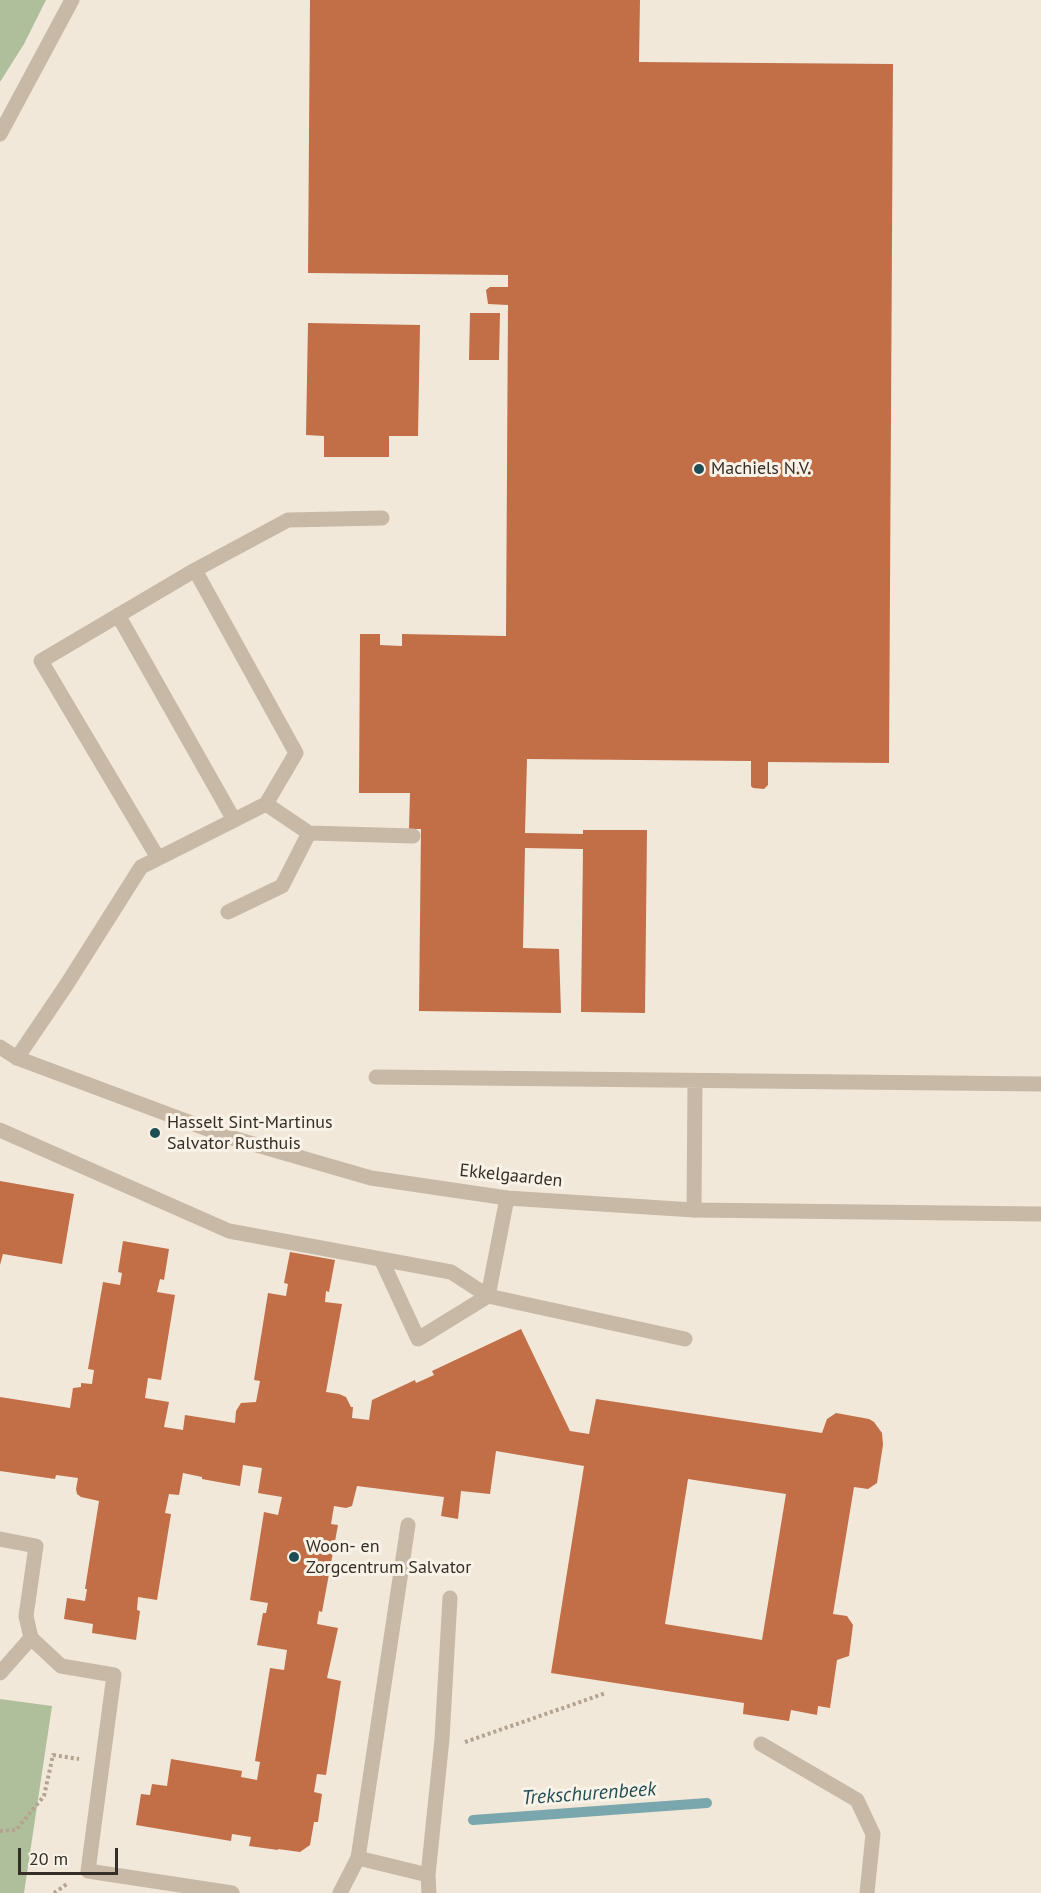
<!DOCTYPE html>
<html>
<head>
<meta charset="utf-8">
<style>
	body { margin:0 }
	#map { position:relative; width:1041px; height:1893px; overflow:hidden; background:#f1e8da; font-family:"PT Sans",sans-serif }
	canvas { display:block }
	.scale { position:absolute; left:18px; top:1848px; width:100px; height:27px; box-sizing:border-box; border:3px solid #352d27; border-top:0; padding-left:8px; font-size:18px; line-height:21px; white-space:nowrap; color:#352d27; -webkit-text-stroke:4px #f9f2e7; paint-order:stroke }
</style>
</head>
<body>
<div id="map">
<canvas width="1041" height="1893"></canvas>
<div class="scale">20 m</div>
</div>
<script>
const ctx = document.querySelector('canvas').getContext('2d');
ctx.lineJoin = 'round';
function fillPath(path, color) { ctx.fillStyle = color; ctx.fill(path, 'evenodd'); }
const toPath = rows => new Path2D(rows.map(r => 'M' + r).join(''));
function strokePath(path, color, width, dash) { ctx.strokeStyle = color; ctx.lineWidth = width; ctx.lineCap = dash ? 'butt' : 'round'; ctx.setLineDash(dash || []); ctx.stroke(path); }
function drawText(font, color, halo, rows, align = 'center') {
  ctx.font = font + ' "PT Sans",sans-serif'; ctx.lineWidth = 6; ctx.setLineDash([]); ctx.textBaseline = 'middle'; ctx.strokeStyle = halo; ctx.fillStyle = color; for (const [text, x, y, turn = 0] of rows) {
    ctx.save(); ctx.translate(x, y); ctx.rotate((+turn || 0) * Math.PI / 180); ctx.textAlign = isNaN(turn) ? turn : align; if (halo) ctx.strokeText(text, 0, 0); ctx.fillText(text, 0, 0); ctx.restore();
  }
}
fillPath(toPath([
	[0,0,46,0,24,44,0,82],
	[0,1699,52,1706,24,1893,0,1893]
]), '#b0bf9b');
strokePath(toPath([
	[473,1820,707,1803]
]), '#7aa7ad', 10);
fillPath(toPath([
	[310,0,640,0,639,62,893,64,889,763,768,762,768,785,764,789,753,788,751,786,751,761,527,759,525,833,583,834,583,830,647,830,645,1013,581,1012,583,849,525,848,523,948,559,949,561,1013,419,1011,421,829,409,829,410,793,359,793,360,634,380,634,380,645,402,646,402,634,506,636,508,305,488,304,486,290,490,287,508,287,508,275,308,273],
	[470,313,500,313,499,360,469,360],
	[308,323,420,325,418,436,389,436,389,457,324,457,324,436,306,435],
	[0,1181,74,1194,62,1264,3,1254,0,1265],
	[123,1241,169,1249,164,1280,160,1279,157,1292,175,1295,161,1380,148,1378,145,1398,169,1402,164,1427,183,1430,185,1415,235,1423,236,1411,241,1403,256,1402,260,1381,254,1380,268,1293,286,1296,288,1284,284,1283,290,1252,335,1260,329,1292,326,1291,325,1302,342,1304,326,1392,339,1394,346,1397,351,1407,353,1407,352,1418,369,1420,372,1400,415,1380,416,1383,423,1380,434,1375,432,1371,521,1329,570,1431,589,1434,596,1399,822,1433,827,1419,836,1413,869,1419,874,1422,882,1433,883,1445,877,1483,868,1489,854,1487,833,1614,847,1616,853,1625,849,1656,837,1660,830,1708,818,1706,817,1715,791,1710,789,1721,743,1714,744,1703,551,1673,584,1466,496,1451,490,1494,461,1491,458,1519,441,1516,444,1497,357,1486,352,1506,346,1508,334,1506,331,1524,338,1525,322,1612,319,1611,317,1624,338,1628,327,1678,341,1681,326,1775,317,1774,314,1792,322,1794,318,1822,314,1822,310,1845,300,1852,278,1849,278,1850,249,1846,251,1837,232,1834,231,1841,136,1825,141,1794,150,1795,152,1784,167,1786,171,1759,242,1771,241,1777,257,1780,260,1762,255,1761,270,1668,284,1670,287,1650,257,1645,263,1613,266,1613,268,1603,250,1600,264,1512,278,1515,282,1497,258,1493,262,1468,243,1465,240,1486,202,1479,202,1477,183,1473,179,1495,169,1494,165,1513,171,1514,157,1600,138,1597,137,1610,140,1611,136,1640,92,1633,93,1624,64,1619,67,1598,85,1601,87,1589,85,1589,99,1501,81,1497,77,1494,76,1489,78,1478,56,1475,55,1479,0,1471,0,1397,70,1408,73,1388,81,1387,81,1383,92,1384,94,1370,88,1369,103,1282,120,1285,122,1273,118,1272],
	[688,1479,786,1494,762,1640,665,1624]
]), '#c26e47');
strokePath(toPath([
	[465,1742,606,1693],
	[0,1831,16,1830,44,1796,53,1755,79,1759],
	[54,1893,67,1884]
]), '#b4a391', 4, [3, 3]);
strokePath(toPath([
	[195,570,296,753,266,804],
	[118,615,234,820],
	[158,858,41,661,195,570,288,520,382,518],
	[228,912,282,886,309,833],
	[17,1058,67,984,141,867,266,804,309,833,413,836],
	[376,1077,1041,1084],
	[0,1130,229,1231,451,1272,488,1296,685,1339],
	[694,1210,695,1081],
	[381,1259,418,1339,488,1296,507,1198],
	[0,1539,36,1546,26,1616,31,1638,61,1666,114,1675,88,1871,232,1893],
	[0,1673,31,1638],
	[761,1744,857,1800,873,1834,867,1893],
	[358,1858,408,1525],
	[340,1893,358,1858,428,1875],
	[429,1893,428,1875,442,1739,450,1598]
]), '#c8b9a7', 15);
strokePath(toPath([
	[0,134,72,0],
	[0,1047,17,1058,229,1137,371,1178,507,1198,694,1210,1041,1214]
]), '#c8b9a7', 15);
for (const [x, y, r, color] of [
	[699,469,6,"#1e4d55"],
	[155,1133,6,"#1e4d55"],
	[294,1557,6,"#1e4d55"]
]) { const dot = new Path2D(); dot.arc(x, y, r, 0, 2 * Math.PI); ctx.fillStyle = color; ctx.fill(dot); strokePath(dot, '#f9f2e7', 2); }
drawText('18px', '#352d27', '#f9f2e7', [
	["Machiels N.V.",711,469],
	["Hasselt Sint-Martinus",167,1123],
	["Salvator Rusthuis",167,1144],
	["Woon- en",306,1547],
	["Zorgcentrum Salvator",306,1568]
], 'left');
drawText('18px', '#352d27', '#f9f2e7', [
	["Ekkelgaarden",511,1176,6]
]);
drawText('italic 20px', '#1e4d55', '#f9f2e7', [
	["Trekschurenbeek",589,1794,-4]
]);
</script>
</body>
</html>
